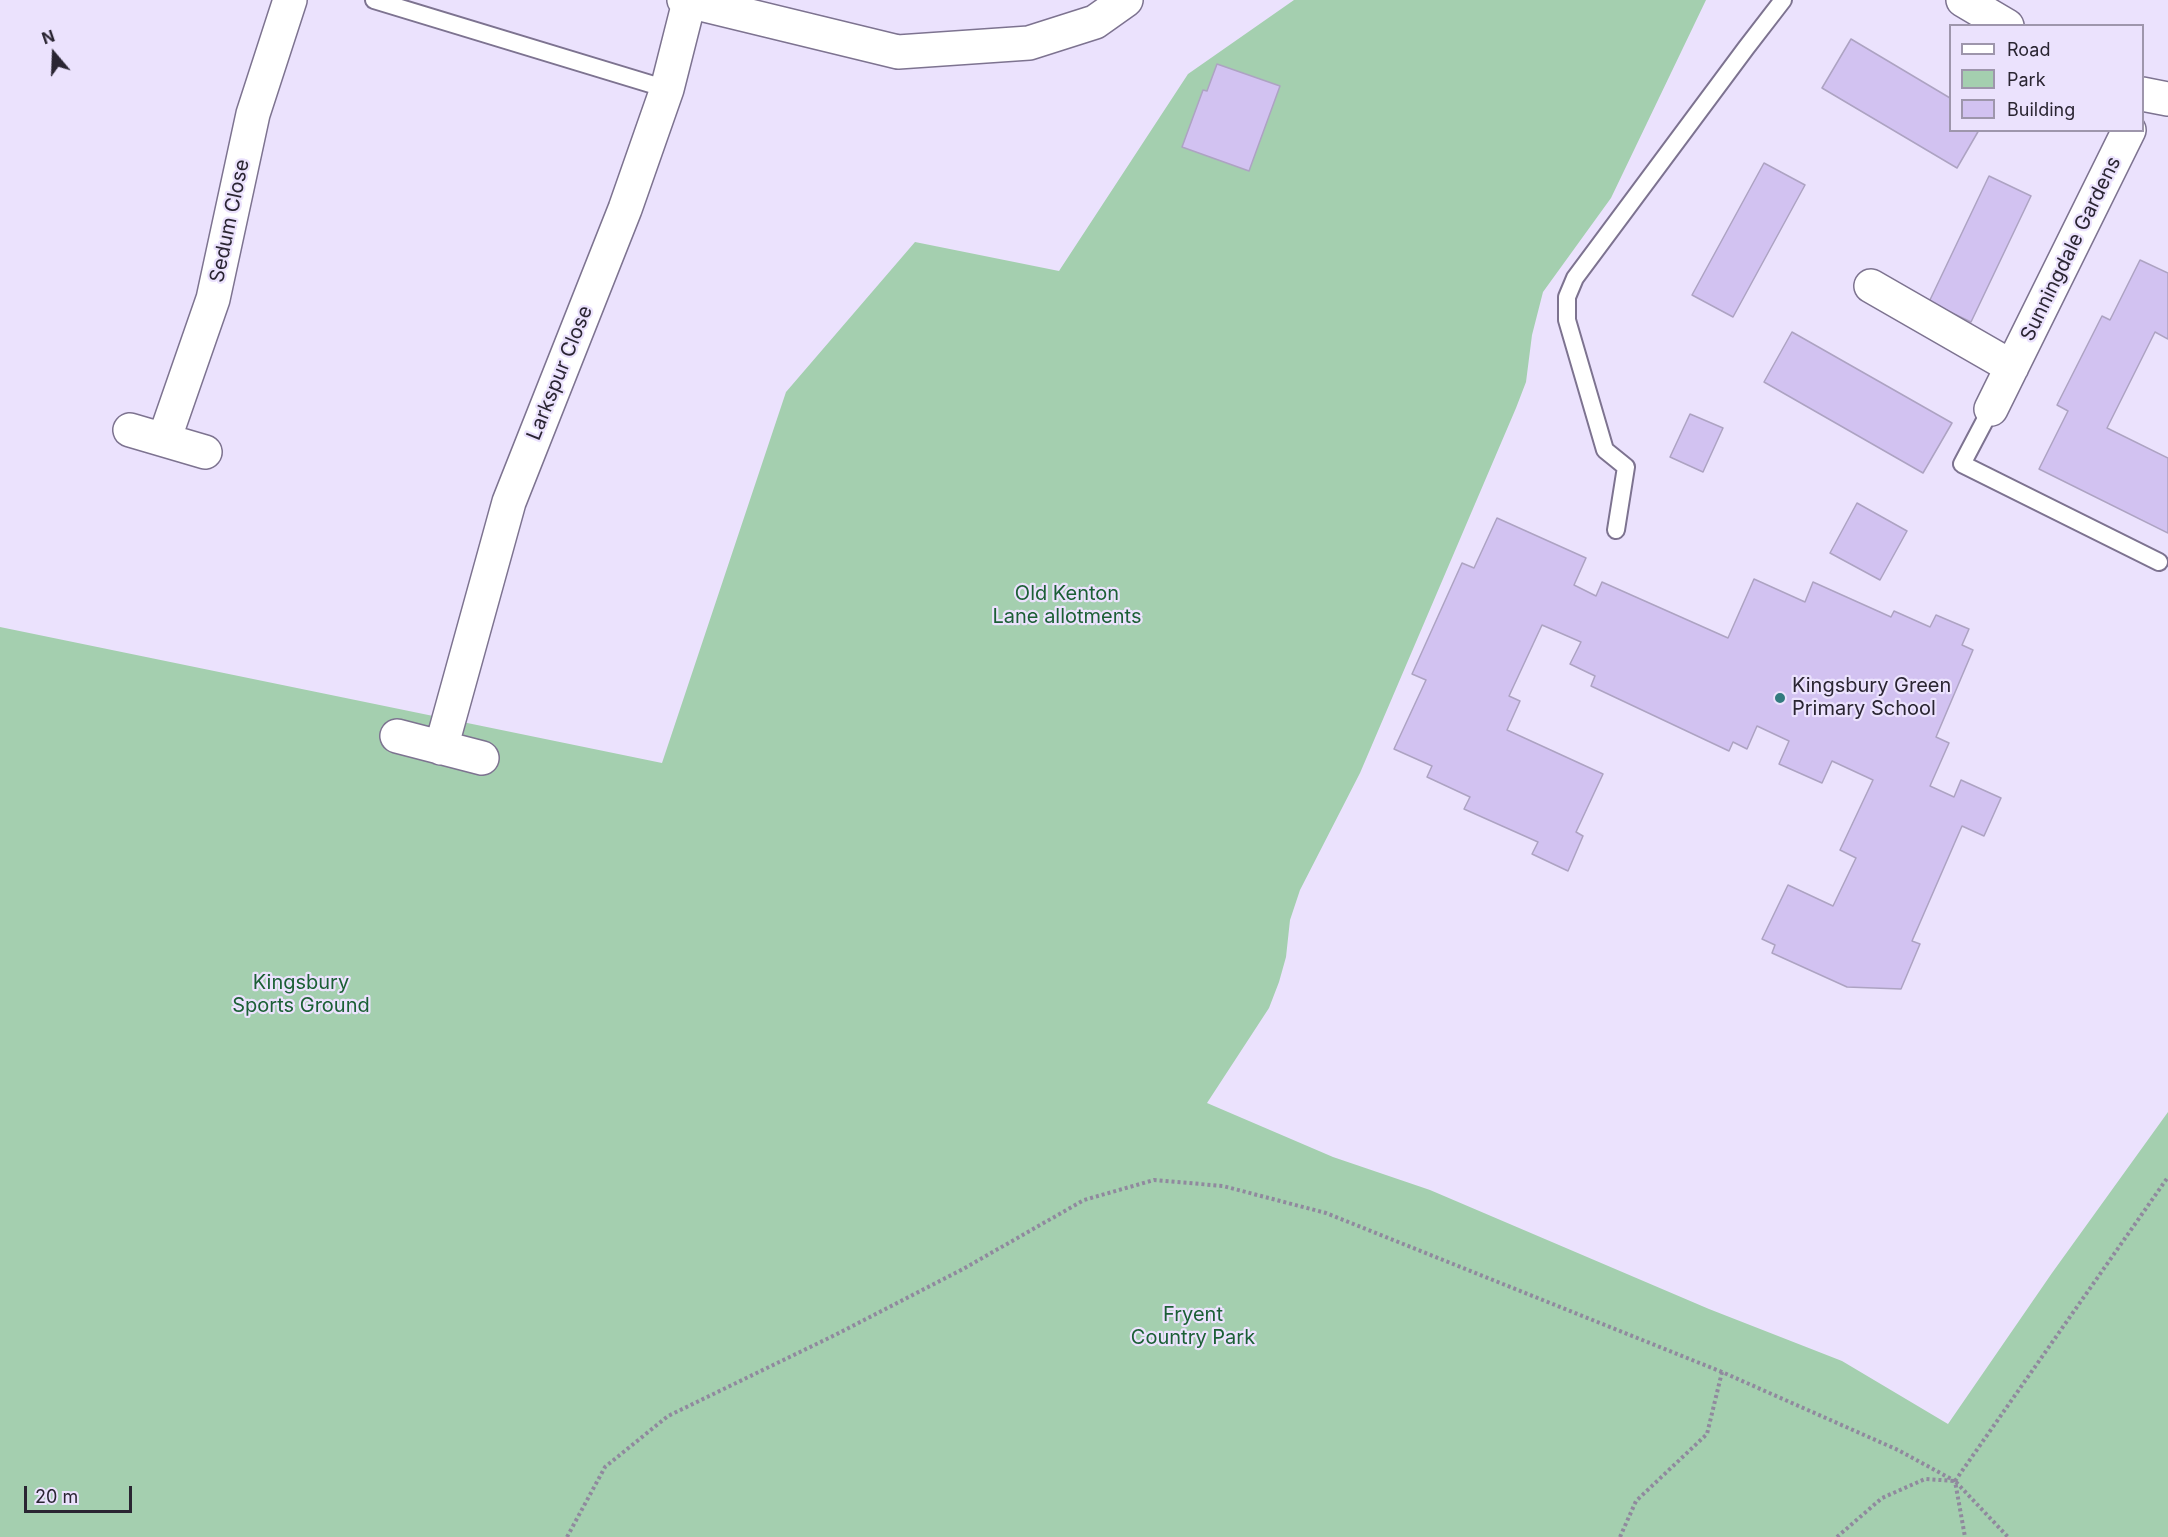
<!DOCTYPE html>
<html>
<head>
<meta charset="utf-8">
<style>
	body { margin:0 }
	#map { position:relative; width:2168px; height:1537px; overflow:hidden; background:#ebe2fd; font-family:Inter,sans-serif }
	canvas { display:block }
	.legend { position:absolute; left:1949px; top:24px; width:195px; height:108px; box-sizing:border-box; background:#ebe2fd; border:2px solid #9e96ac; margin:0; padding:8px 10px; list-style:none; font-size:18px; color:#2a2532 }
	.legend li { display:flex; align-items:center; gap:12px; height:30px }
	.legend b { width:30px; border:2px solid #9e96ac }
	.north { position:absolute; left:24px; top:24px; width:60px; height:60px; -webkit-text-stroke:4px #ebe2fd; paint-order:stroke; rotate:341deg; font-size:16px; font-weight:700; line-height:24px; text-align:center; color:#2a2532 }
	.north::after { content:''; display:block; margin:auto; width:21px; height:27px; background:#2a2532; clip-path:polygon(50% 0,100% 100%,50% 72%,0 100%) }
	.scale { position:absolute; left:24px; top:1486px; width:108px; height:27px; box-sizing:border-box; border:3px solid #2a2532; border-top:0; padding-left:8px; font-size:18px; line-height:21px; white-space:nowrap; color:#2a2532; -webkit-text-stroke:4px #ebe2fd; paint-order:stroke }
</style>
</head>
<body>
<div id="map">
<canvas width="2168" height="1537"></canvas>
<ul class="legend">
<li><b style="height:8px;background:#fff"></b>Road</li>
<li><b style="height:16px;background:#a4cfaf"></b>Park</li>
<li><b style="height:16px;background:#d2c2f1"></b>Building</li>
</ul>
<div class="north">N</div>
<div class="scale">20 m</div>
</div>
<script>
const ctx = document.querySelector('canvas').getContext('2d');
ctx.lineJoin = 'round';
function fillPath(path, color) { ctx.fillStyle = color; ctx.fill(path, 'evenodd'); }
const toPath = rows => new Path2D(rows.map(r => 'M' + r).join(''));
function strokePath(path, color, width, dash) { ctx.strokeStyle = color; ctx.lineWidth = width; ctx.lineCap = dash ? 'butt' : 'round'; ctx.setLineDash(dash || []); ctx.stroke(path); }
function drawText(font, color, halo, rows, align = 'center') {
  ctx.font = font + ' Inter,sans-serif'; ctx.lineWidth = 4.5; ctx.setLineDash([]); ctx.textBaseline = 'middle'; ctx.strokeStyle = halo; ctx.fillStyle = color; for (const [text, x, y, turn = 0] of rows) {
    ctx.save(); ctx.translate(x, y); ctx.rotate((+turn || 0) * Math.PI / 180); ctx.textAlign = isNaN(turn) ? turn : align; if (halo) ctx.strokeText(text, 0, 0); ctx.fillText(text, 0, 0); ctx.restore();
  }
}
fillPath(toPath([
	[1294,0,1706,0,1611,198,1543,292,1532,335,1526,382,1516,408,1360,773,1300,890,1290,920,1286,957,1279,982,1269,1008,1207,1103,1333,1157,1430,1190,1709,1309,1842,1361,1948,1424,2052,1273,2168,1112,2168,1537,0,1537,0,627,662,763,786,392,915,242,1059,271,1188,74]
]), '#a4cfaf');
const building = toPath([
	[1851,39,1950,98,1950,130,1979,130,1957,168,1822,88,1851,39],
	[1217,64,1280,86,1249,171,1182,147,1203,90,1207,91,1217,64],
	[1764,163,1805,185,1733,317,1692,295,1764,163],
	[1989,176,2031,196,1971,322,1929,302,1989,176],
	[2140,260,2168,273,2168,339,2155,332,2107,428,2168,458,2168,533,2039,469,2068,411,2057,405,2102,316,2110,320,2140,260],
	[1792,332,1952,423,1923,473,1764,382,1792,332],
	[1690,414,1723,428,1703,472,1670,457,1690,414],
	[1857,503,1907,531,1880,580,1830,553,1857,503],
	[1497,518,1586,558,1574,585,1596,596,1602,582,1728,638,1754,579,1805,602,1813,582,1891,617,1894,611,1930,627,1936,615,1969,629,1962,645,1973,650,1936,737,1949,743,1930,786,1954,797,1961,780,2001,798,1984,836,1962,826,1912,941,1920,944,1901,989,1847,987,1772,953,1775,945,1762,939,1788,885,1833,906,1856,858,1840,850,1873,780,1832,761,1822,783,1779,764,1789,741,1757,726,1747,749,1733,742,1729,751,1591,686,1595,676,1570,664,1581,642,1542,625,1509,696,1520,701,1507,730,1603,774,1576,832,1583,836,1568,871,1532,854,1538,842,1464,809,1470,797,1427,777,1432,766,1394,749,1426,680,1412,674,1462,563,1474,568,1497,518]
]);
fillPath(building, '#d2c2f1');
strokePath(building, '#ada3c2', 1.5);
const lane = toPath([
	[374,0,667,89],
	[1991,409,1962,464,2159,562],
	[1616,530,1626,467,1605,450,1567,320,1567,297,1575,278,1746,48,1783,0]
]);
const street = toPath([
	[684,0,898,52,1029,43,1095,22,1126,0],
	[1963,0,2007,26],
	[2142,94,2168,99],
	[1871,286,2012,367],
	[1991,409,2129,130],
	[130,430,205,452],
	[164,440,213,299,253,114,290,0],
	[397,736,482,758],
	[441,748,509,502,625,209,667,89,689,2]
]);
strokePath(lane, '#7d7390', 20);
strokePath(street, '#7d7390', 36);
strokePath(toPath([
	[1955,1481,2168,1177],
	[567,1537,605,1467,668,1416,835,1335,963,1269,1084,1200,1154,1180,1223,1186,1326,1213,1722,1372],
	[1620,1537,1636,1501,1707,1434,1722,1372,1898,1450,1955,1481,1965,1537],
	[1837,1537,1882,1498,1925,1479,1955,1481,2008,1537]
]), '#90899e', 4, [3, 3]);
strokePath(lane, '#fff', 16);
strokePath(street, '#fff', 33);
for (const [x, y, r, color] of [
	[1780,698,6,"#327b7f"]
]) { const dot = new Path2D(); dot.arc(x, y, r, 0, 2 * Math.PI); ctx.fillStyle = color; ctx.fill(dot); strokePath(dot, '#ebe2fd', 2); }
drawText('20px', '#2a2532', '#ebe2fd', [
	["Sedum Close",230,221,-78],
	["Sunningdale Gardens",2071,249,-64],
	["Larkspur Close",560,373,-68]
]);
drawText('20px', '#1b5f35', '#ebe2fd', [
	["Old Kenton",1067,594],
	["Lane allotments",1067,617],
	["Kingsbury",301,983],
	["Sports Ground",301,1006],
	["Fryent",1193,1315],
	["Country Park",1193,1338]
]);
drawText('20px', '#2a2532', '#ebe2fd', [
	["Kingsbury Green",1792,686],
	["Primary School",1792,709]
], 'left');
</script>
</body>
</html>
